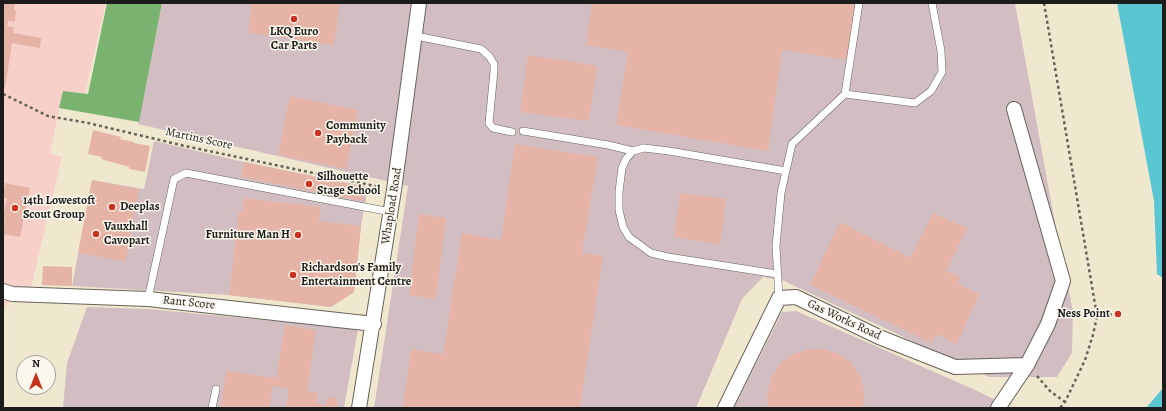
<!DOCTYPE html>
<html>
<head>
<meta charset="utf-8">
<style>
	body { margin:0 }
	#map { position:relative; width:1166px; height:411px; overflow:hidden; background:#f0e8ce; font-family:Alegreya,serif }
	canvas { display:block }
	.frame { position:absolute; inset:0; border:4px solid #1c1c1c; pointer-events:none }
	.north { position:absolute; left:16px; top:355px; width:40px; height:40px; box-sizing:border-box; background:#fbf7ec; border:1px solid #a29f99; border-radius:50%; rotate:0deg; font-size:11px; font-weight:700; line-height:16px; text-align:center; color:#1c1c1c }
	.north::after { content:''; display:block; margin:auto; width:14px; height:18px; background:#c8321e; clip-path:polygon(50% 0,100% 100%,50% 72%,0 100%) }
</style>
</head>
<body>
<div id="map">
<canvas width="1166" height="411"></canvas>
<div class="frame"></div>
<div class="north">N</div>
</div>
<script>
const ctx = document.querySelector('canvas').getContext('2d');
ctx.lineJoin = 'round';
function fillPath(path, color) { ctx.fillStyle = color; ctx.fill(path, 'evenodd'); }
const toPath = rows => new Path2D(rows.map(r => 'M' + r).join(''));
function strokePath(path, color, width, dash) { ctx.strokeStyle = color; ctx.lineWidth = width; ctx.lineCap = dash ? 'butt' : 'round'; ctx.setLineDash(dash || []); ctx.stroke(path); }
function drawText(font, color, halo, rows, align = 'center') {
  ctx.font = font + ' Alegreya,serif'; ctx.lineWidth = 3; ctx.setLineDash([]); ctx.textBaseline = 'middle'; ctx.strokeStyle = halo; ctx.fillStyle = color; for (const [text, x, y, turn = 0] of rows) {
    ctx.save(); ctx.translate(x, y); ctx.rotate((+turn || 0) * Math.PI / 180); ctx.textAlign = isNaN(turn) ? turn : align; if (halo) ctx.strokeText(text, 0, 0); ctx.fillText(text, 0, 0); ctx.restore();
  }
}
fillPath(toPath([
	[3,3,106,3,85,93,63,92,50,153,62,157,31,288,5,306,3,316]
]), '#f7d0ca');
fillPath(toPath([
	[162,3,1015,3,1055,223,1073,311,1072,353,1057,377,989,377,784,281,763,277,742,299,696,408,374,408,408,186,138,124],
	[154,141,244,162,368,187,361,226,354,292,331,307,229,295,72,286,92,180,144,189],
	[87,307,148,309,358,329,344,408,63,408,67,363],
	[796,311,973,389,1012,408,734,408,782,312]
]), '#d2bec2');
fillPath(toPath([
	[107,3,162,3,139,122,59,108,63,91,88,94]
]), '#7ab270');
fillPath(toPath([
	[1117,3,1163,3,1163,278,1157,274,1154,201],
	[1163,388,1163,408,1146,408]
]), '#5ac6d2');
fillPath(toPath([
	[3,3,15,3,14,10,16,11,15,22,8,21,7,26,14,27,13,33,41,38,40,48,12,43,5,88,3,88],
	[252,3,340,3,334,45,248,33],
	[592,3,856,3,849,60,782,50,768,151,616,125,628,52,586,45],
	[528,55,597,66,589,121,520,112],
	[290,96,358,110,346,169,278,155],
	[93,130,121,137,120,139,134,142,134,143,150,146,145,172,129,169,129,167,101,159,102,157,88,154],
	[515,144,598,157,582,253,603,256,580,408,403,408,411,349,443,354,462,233,501,240],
	[244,162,365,187,362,201,241,177],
	[92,180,139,189,126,261,78,253],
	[5,183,30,188,20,237,3,234,5,219,3,217,7,198,3,198],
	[680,193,726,199,720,244,674,237],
	[244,198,321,207,319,221,361,226,354,292,331,307,229,295,239,211,242,212],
	[933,213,967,228,946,271,960,277,958,284,979,294,957,344,936,334,932,343,810,285,840,222,910,258],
	[419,214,446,218,436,299,409,295],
	[43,266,72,267,72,286,42,285],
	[285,325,316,330,307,392,318,393,317,404,326,406,327,397,338,399,336,408,286,407,289,389,273,386,269,408,221,408,226,371,276,378],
	[809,349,824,349,839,354,851,363,860,376,864,391,863,408,769,408,767,394,771,378,780,364,793,354]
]), '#e6b3a7');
const lane = toPath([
	[416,36,481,49,489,56,494,64,494,71,489,123,493,128,512,132],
	[845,94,915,103,931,91,942,72,941,51,932,3],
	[523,131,608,145,633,151],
	[777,274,668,257,651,253,629,237,623,227,619,210,619,192,622,168,626,159,633,151,644,148,669,151,786,171],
	[779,298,776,246,781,193,792,144,845,94,859,3],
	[148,299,174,179,186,173,391,212],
	[212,408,216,389]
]);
const street = toPath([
	[3,291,12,294,148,299,374,324],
	[359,408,394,190,419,3],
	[725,408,779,298,796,297,879,337,955,367,1027,365],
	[998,408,1027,365,1048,324,1063,281,1014,109]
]);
strokePath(lane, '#66635a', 8);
strokePath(street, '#66635a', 16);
strokePath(toPath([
	[1044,3,1097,316,1093,335,1085,360,1065,402,1060,408],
	[3,94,48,116,88,123,185,146,380,187],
	[1097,316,1118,314],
	[1037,376,1050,391,1065,402]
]), '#66635a', 2.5, [3, 3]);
strokePath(lane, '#fff', 7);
strokePath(street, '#fff', 14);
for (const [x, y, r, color] of [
	[294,19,4,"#c8321e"],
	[318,133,4,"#c8321e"],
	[309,184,4,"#c8321e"],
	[112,207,4,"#c8321e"],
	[15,208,4,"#c8321e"],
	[96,234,4,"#c8321e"],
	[298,235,4,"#c8321e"],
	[293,275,4,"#c8321e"],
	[1118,314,4,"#c8321e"]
]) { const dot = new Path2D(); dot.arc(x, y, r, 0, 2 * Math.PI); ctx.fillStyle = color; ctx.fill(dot); strokePath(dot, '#fbf7ec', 1.5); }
drawText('bold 12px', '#1c1c1c', '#fbf7ec', [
	["LKQ Euro",294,32,"center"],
	["Car Parts",294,46,"center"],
	["Community",326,126],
	["Payback",326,140],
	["Silhouette",317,177],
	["Stage School",317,191],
	["14th Lowestoft",23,201],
	["Scout Group",23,215],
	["Deeplas",120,207],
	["Vauxhall",104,227],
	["Cavopart",104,241],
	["Furniture Man H",290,235,"right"],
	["Richardson's Family",301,268],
	["Entertainment Centre",301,282],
	["Ness Point",1110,314,"right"]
], 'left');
drawText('12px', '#1c1c1c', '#fbf7ec', [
	["Martins Score",199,139,12],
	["Whapload Road",392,206,-81],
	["Rant Score",189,303,6],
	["Gas Works Road",844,320,25]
]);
</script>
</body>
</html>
